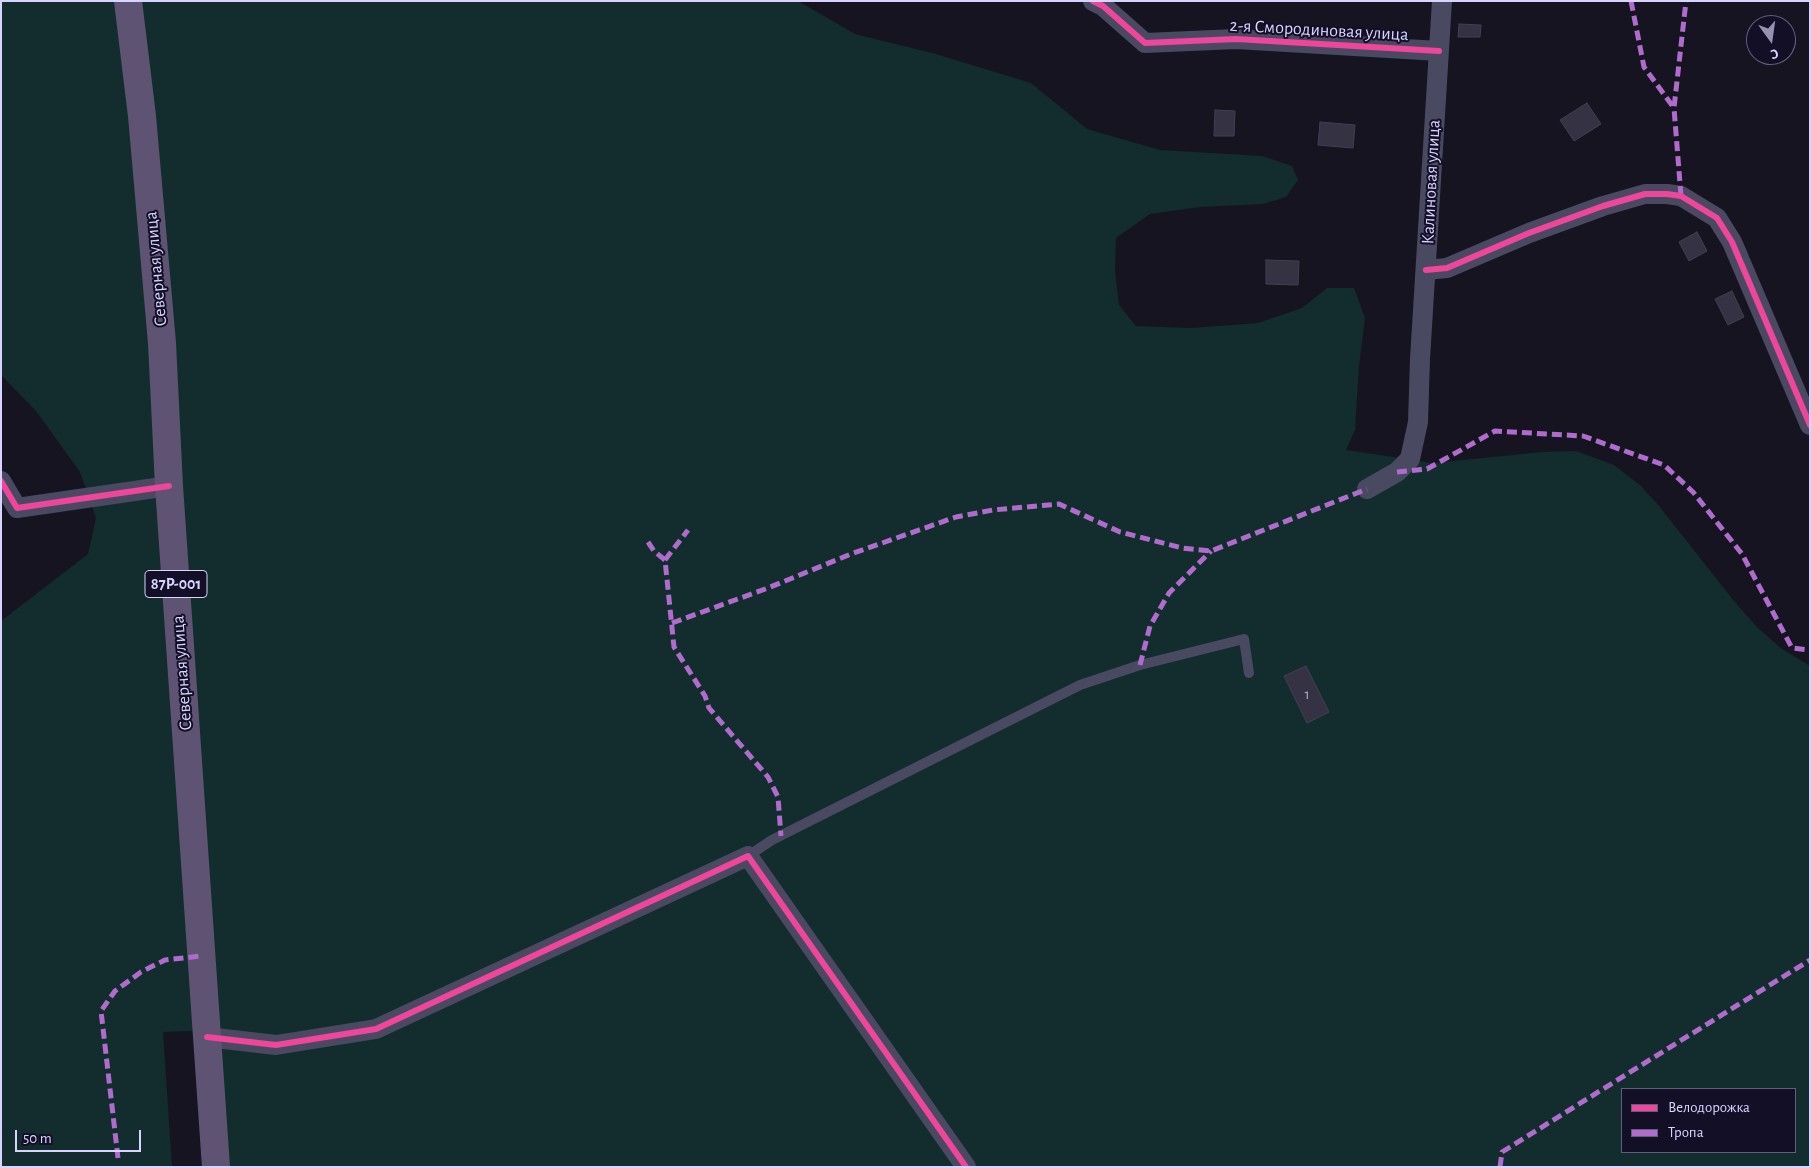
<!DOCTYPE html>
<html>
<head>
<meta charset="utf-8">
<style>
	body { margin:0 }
	#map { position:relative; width:1811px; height:1168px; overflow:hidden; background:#161421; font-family:"Alegreya Sans",sans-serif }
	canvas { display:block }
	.frame { position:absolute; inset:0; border:2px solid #d9d4ff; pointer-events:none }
	.legend { position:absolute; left:1621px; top:1088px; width:175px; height:65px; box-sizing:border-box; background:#130f26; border:1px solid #625e7d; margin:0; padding:6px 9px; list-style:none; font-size:15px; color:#d9d4ff }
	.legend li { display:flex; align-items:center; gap:10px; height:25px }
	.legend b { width:25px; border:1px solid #625e7d }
	.north { position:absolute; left:1746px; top:15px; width:50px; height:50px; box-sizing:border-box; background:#130f26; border:1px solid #625e7d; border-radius:50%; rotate:166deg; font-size:14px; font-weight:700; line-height:20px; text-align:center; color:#d9d4ff }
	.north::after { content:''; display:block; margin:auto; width:18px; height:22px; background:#9591b1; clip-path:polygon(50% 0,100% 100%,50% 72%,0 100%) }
	.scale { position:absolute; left:15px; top:1130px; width:126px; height:22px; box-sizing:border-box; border:2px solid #d9d4ff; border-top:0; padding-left:6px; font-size:15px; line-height:18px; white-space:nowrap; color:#d9d4ff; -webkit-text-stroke:4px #130f26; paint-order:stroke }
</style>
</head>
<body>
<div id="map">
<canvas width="1811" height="1168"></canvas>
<div class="frame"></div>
<ul class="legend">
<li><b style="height:6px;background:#ed469a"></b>Велодорожка</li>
<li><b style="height:6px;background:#b06ccc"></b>Тропа</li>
</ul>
<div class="north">С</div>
<div class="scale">50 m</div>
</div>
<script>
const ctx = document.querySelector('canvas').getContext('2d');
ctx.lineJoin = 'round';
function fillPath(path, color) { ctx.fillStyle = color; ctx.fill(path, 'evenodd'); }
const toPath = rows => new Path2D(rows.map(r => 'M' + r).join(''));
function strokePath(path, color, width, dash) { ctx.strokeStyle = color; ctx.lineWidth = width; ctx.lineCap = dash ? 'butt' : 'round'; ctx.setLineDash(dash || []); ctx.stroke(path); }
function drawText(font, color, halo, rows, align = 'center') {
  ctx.font = font + ' "Alegreya Sans",sans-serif'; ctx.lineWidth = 4; ctx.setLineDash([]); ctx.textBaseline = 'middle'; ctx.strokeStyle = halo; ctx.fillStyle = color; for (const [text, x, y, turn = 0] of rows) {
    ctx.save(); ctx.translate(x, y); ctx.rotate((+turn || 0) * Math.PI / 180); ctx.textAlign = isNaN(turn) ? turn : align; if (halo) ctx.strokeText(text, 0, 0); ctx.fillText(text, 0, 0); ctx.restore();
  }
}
fillPath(toPath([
	[1,1,798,1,855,34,936,54,1031,83,1087,129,1160,150,1262,156,1292,166,1298,180,1286,197,1263,204,1200,207,1150,214,1116,238,1115,271,1119,305,1136,326,1191,328,1258,323,1302,308,1327,288,1354,288,1365,318,1359,366,1355,430,1346,450,1433,463,1543,452,1576,451,1614,465,1641,486,1659,506,1734,601,1758,628,1782,649,1810,666,1810,1167,226,1167,217,1030,163,1032,172,1167,1,1167,1,621,88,554,96,518,80,472,36,411,1,375],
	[1622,1089,1795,1089,1795,1152,1622,1152]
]), '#132c2d');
const building = toPath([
	[1459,24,1481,25,1480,37,1458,37,1459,24],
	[1587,103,1601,124,1574,141,1560,120,1587,103],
	[1215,110,1235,111,1234,136,1214,136,1215,110],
	[1320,122,1355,125,1353,148,1318,145,1320,122],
	[1697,232,1707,251,1689,261,1679,242,1697,232],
	[1266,260,1299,261,1298,285,1266,284,1266,260],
	[1732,291,1744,317,1728,325,1715,299,1732,291],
	[1306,666,1329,712,1307,723,1284,676,1306,666]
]);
fillPath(building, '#343243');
strokePath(building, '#433f54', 1);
strokePath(toPath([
	[748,856,772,840,1080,685,1140,665,1244,639,1249,673]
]), '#4a4962', 10);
strokePath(toPath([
	[1093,1,1103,6,1145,43,1236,39,1439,51],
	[1426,270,1447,268,1529,233,1603,206,1645,194,1667,194,1681,196,1717,218,1732,242,1810,425],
	[1,481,17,508,169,486],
	[1367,489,1397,472,1410,459,1418,422,1420,359,1442,1],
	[207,1037,276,1045,376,1029,748,856,966,1167]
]), '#4a4962', 20);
strokePath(toPath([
	[128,1,142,116,162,343,169,486,216,1167]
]), '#5e5373', 28);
strokePath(toPath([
	[1631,1,1644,67,1674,108],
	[1681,196,1674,108,1686,1],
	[1397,472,1427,469,1495,431,1583,436,1664,465,1693,492,1742,554,1792,648,1810,650],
	[648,542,654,551,665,560,674,647,705,696,709,708,768,777,778,797,781,836],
	[665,560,688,530],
	[672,623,768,588,851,554,956,517,993,510,1059,504,1120,532,1182,548,1211,551,1367,489],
	[1140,665,1150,626,1169,593,1211,551],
	[118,1158,101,1011,115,991,141,972,165,960,201,956],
	[1500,1167,1502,1152,1810,960]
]), '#b06ccc', 5, [10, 5]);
strokePath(toPath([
	[1093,1,1103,6,1145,43,1236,39,1439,51],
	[1426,270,1447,268,1529,233,1603,206,1645,194,1667,194,1681,196,1717,218,1732,242,1810,425],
	[1,481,17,508,169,486],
	[207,1037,276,1045,376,1029,748,856,966,1167]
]), '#ed469a', 6);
drawText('15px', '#b0acd0', null, [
	["1",1307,694]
]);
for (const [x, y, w] of [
	[176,584,62]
]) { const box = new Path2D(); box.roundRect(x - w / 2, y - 13.5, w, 27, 4); ctx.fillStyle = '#130f26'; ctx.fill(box); strokePath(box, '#d9d4ff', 1); }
drawText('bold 16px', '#d9d4ff', null, [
	["87Р-001",176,584]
]);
drawText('18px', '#d9d4ff', '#130f26', [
	["2-я Смородиновая улица",1319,30,3],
	["Калиновая улица",1431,182,-87],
	["Северная улица",156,269,-95],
	["Северная улица",182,673,-94]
]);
</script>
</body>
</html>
